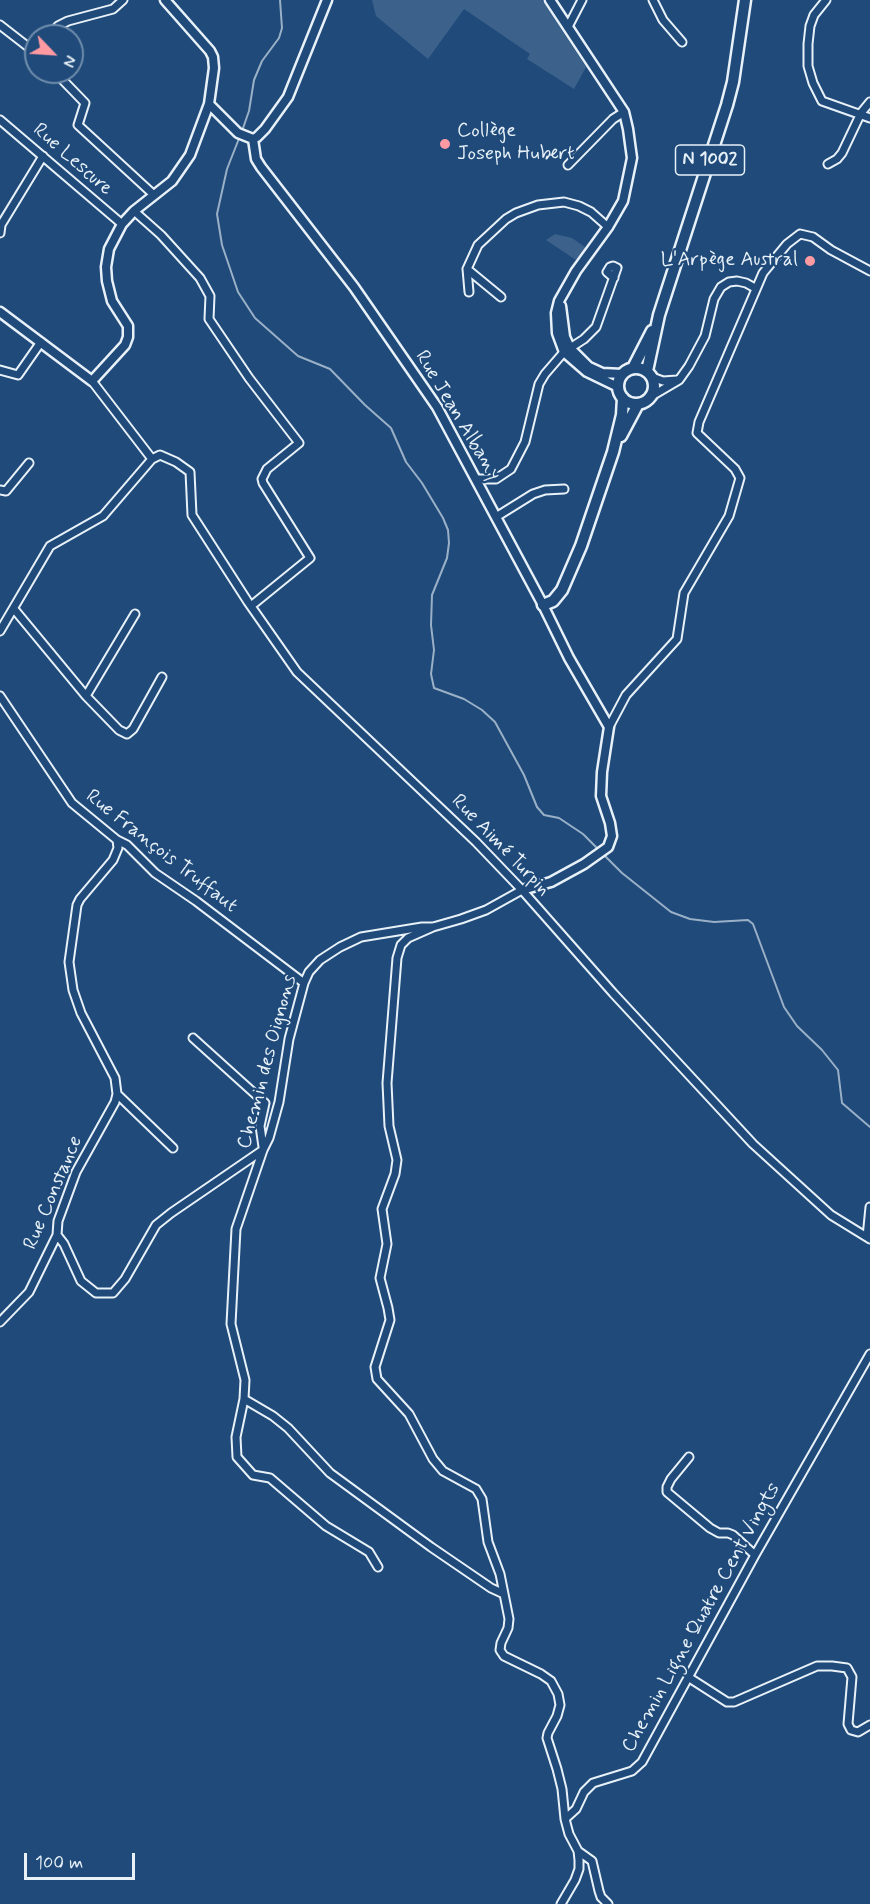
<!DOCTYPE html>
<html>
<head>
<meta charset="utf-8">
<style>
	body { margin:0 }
	#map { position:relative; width:870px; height:1904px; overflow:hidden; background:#1f4a7a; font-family:Mynerve,sans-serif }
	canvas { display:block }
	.north { position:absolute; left:24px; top:24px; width:60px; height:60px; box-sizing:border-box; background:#1f4a7a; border:2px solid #6f8dac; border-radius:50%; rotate:115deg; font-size:16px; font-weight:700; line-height:24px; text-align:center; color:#e8f1f8 }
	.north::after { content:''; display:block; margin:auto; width:21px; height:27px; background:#ff9aa2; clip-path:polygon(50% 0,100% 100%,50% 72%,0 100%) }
	.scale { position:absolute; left:24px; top:1853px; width:111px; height:27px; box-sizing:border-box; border:3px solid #e8f1f8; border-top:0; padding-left:8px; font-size:18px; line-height:21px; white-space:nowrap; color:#e8f1f8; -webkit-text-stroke:4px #1f4a7a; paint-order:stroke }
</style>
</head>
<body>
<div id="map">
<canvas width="870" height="1904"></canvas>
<div class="north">N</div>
<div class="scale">100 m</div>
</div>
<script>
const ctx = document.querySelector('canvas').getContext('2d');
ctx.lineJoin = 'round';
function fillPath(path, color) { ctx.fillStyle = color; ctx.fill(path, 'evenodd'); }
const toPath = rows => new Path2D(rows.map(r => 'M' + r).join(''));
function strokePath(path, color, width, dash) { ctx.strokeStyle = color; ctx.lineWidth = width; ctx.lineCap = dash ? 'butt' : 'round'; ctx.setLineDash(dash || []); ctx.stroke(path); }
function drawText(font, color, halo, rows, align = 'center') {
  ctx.font = font + ' Mynerve,sans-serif'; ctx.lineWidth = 4.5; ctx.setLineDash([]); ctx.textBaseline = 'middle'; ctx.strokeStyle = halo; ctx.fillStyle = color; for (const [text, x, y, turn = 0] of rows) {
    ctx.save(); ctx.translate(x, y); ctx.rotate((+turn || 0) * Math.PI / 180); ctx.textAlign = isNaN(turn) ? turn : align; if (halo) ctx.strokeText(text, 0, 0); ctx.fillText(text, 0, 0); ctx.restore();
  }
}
fillPath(toPath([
	[372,0,542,0,586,67,574,89,527,59,530,54,464,9,428,59,376,16],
	[555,234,572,238,585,247,584,251,576,260,546,240]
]), '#3c628c');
strokePath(toPath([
	[242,131,249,111,254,80,262,61,279,38,282,28,280,0],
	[240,136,227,169,217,214,222,245,238,292,255,318,298,356,330,369,365,405,391,428,406,462,422,483,443,518,448,530,449,543,447,558,432,595,431,625,434,650,431,674,434,688,464,699,482,710,495,722,524,775,537,807,544,815,559,818,583,834,599,850],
	[603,854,622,873,671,912,690,919,714,922,748,920,753,924,784,1007,797,1026,822,1050,838,1070,842,1103,870,1127]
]), '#9ab0c7', 2);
const minor = toPath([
	[653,0,663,20,682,42],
	[826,0,814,15,810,26,808,44,808,66,813,83,822,101,870,118],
	[0,25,36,53],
	[568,27,582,0],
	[50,36,58,26,68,21,113,9,123,0],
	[55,72,85,103,78,125,154,195],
	[0,120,122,224],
	[828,164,837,159,842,153,861,113,870,102],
	[568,165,613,119,624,112],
	[134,211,161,235,200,278,210,296,209,319,249,378,299,443,267,469,262,479,263,483,310,558,251,606],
	[0,233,1,225,43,156],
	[467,269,469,292],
	[501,297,467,269,478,245,506,219,516,213,538,205,564,202,579,206,591,212,608,227],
	[0,370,18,375,41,342],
	[652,377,663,381,677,380],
	[92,381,152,459],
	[650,397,679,380,689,366,705,336,714,299,721,287,729,282,737,281,746,283,755,288],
	[152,459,160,455,176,462,190,472,192,515,248,602,297,672,476,842,522,890,613,993,753,1144,831,1215,870,1239],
	[477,479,496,479,511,469,525,442,539,384,545,374,564,352,584,339,596,327,617,268,613,266,610,267,607,272,614,278],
	[0,490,6,491,29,463],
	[496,517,533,494,545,490,564,489],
	[14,609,86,696,119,730,127,734,133,729,162,677],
	[0,631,50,546,103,516,152,459],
	[0,696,72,803,117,840,127,845,155,873,196,901,304,983],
	[86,696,135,614],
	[609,727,626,695,677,639,684,593,729,516,740,478,735,469,697,433,699,422,763,273,787,244,800,234,813,237,831,250,870,271],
	[433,927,408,938,401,945,397,958,387,1083,389,1126,397,1160,395,1174,382,1209,387,1244,380,1278,388,1308,390,1320,375,1367,377,1379,409,1414,433,1459,443,1471,476,1489,482,1499,488,1542,500,1574,509,1619,508,1628,501,1643,500,1650,504,1656,541,1674,551,1681,558,1694,560,1705,557,1716,548,1733,547,1738,557,1769,562,1789,565,1819],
	[193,1038,265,1103,260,1126,263,1147],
	[117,1094,173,1148],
	[57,1235,64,1244,81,1281,96,1293,113,1293,125,1279,156,1225,171,1213,263,1150],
	[867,1237,870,1207],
	[0,1322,29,1292,57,1235,58,1221,76,1172,115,1102,117,1094,115,1078,81,1013,73,990,69,962,77,905,80,899,113,860,118,848,117,840],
	[244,1399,273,1416,288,1428,330,1473,431,1547,491,1588,504,1594],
	[689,1457,671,1479,667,1487,667,1492,710,1528,719,1533,728,1533,733,1535,755,1555],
	[378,1567,369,1552,326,1526,270,1478,253,1475,237,1457,236,1437,244,1399,245,1380,231,1324,236,1229,263,1150,269,1138,279,1102,289,1039,304,983,309,972,320,960,340,947,361,937,422,927,433,927,461,919,486,910,522,890],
	[688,1677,727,1702,734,1702,817,1666,832,1666,847,1668,852,1677,848,1724,851,1730,858,1732,870,1725],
	[578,1851,592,1861,599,1891,601,1897,608,1904],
	[561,1904,575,1880,579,1869,579,1860,578,1851,569,1834,565,1819,576,1809,584,1792,593,1783,632,1771,642,1762,755,1555,870,1354]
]);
const tertiary = toPath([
	[550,0,624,112,628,129,632,158,623,201,608,227,576,271,559,301,556,313,557,333,564,352,587,372,618,387],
	[209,104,238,133,253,139,257,137,265,129,288,97,327,0],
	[253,139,256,159,261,167,354,287,437,407,543,605,569,658,609,727,602,772,601,796,610,823,612,836,608,847,584,864,551,882,522,890],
	[561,306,565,337,570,348,589,367,602,373,622,374],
	[0,312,92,381,125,345,128,337,128,326,112,301,107,281,106,267,109,249,122,224,134,211,172,181,190,155,209,104,214,68,213,57,210,51,165,0]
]);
const primary = toPath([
	'618 386a18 18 0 1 1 36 0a18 18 0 1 1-36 0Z',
	[633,368,652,331],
	[647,371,659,315,727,105,733,82,745,0],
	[621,436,638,404],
	[543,605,553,601,562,590,581,546,613,452,622,415,623,398]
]);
strokePath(minor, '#e8f1f8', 11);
strokePath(tertiary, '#e8f1f8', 13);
strokePath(primary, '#e8f1f8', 15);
strokePath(minor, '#1f4a7a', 7);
strokePath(tertiary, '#1f4a7a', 8);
strokePath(primary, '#1f4a7a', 10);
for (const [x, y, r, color] of [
	[445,144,6,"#ff9aa2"],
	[810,261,6,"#ff9aa2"]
]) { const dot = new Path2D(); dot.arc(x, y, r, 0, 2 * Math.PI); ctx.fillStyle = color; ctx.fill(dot); strokePath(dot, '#1f4a7a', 2); }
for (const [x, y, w] of [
	[710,160,69]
]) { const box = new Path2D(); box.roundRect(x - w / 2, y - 15, w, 30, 4.5); ctx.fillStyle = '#1f4a7a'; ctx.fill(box); strokePath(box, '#e8f1f8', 1.5); }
drawText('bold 18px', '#e8f1f8', null, [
	["N 1002",710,160]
]);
drawText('20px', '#e8f1f8', '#1f4a7a', [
	["Collège",457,132],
	["Joseph Hubert",457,155],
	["L'Arpège Austral",798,261,"right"]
], 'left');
drawText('20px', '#e8f1f8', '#1f4a7a', [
	["Rue Lescure",72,160,41],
	["Rue Jean Albany",457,416,59],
	["Rue Aimé Turpin",500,846,46],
	["Rue François Truffaut",161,852,38],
	["Chemin des Oignons",268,1062,-75],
	["Rue Constance",54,1193,-67],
	["Chemin Ligne Quatre Cent Vingts",702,1618,-61]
]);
</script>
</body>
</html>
